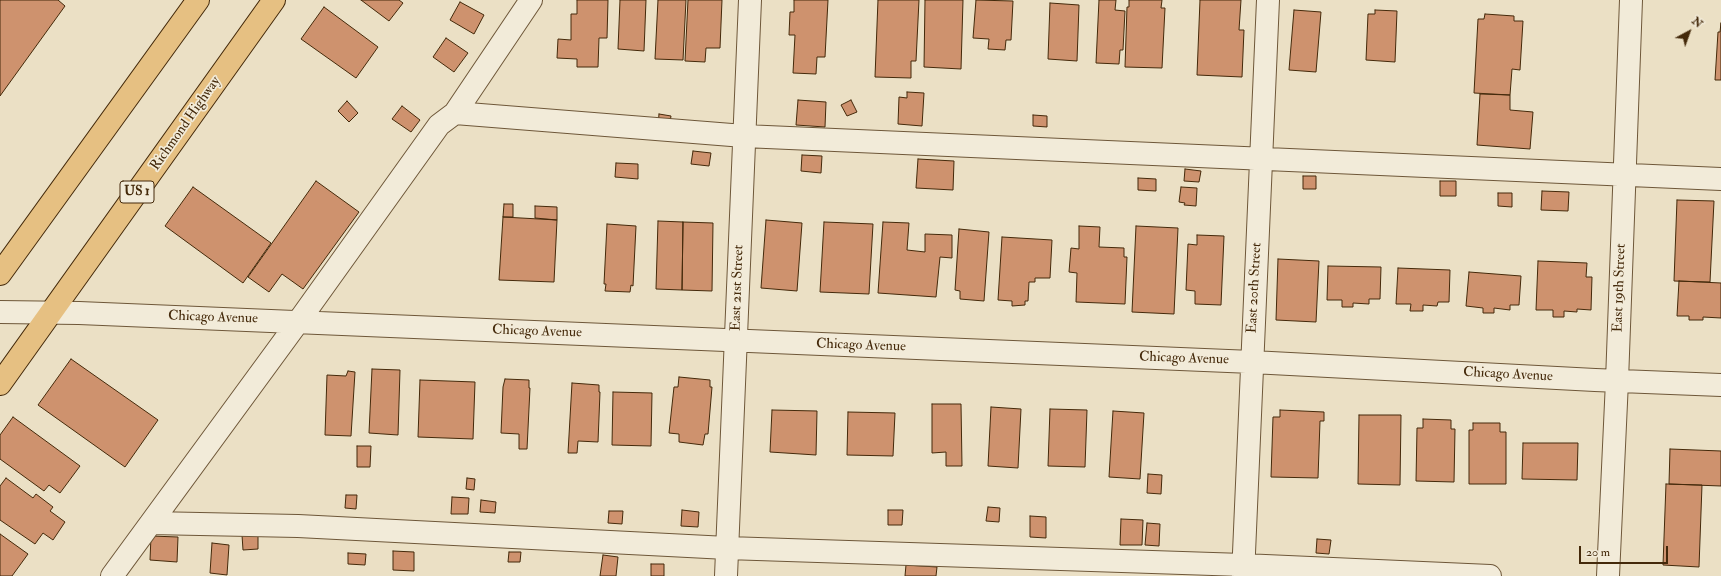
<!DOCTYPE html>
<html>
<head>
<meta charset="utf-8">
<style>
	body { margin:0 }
	#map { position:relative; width:1721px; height:576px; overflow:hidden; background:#ebe0c5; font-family:"IM FELL Double Pica",serif }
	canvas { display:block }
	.north { position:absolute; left:1669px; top:12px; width:40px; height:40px; -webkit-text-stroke:3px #f2ebd9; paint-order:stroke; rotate:41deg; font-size:11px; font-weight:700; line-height:16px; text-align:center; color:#44290a }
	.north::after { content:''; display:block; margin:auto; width:14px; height:18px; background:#44290a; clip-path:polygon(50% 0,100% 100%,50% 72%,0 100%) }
	.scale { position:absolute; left:1579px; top:546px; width:89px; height:18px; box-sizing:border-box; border:2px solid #44290a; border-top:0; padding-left:5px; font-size:12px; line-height:14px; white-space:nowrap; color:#44290a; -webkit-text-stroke:3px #f2ebd9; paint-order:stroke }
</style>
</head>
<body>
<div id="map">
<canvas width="1721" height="576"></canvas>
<div class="north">N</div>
<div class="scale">20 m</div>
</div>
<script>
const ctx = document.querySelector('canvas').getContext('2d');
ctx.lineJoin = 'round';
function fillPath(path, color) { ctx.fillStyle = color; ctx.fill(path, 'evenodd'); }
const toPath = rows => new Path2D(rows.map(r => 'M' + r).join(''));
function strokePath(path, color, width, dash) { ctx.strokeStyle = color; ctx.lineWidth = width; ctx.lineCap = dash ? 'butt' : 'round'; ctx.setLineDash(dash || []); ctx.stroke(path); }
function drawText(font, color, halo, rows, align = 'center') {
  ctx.font = font + ' "IM FELL Double Pica",serif'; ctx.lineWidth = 3.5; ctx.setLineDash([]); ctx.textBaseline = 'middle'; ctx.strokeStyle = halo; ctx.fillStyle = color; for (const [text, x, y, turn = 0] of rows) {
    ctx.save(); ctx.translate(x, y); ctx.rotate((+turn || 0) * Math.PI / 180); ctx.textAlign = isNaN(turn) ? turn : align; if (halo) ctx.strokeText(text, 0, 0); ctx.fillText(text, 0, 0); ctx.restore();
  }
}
const building = toPath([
	[0,0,58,0,65,6,0,96,0,0],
	[361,0,399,0,403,3,389,21,361,0],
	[577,0,608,0,607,38,599,38,598,67,577,67,577,59,557,58,558,39,571,40,571,14,577,14,577,0],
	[620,0,646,0,644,51,618,49,620,0],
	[658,0,686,0,683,60,655,59,658,0],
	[688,0,722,0,720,48,706,48,705,62,685,61,688,0],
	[794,0,828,0,825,57,817,57,816,74,793,73,795,35,789,35,790,12,794,12,794,0],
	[878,0,919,0,916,61,911,61,911,78,875,77,878,0],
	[925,0,963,0,961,69,924,67,925,0],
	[976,0,1013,1,1011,40,1006,40,1005,50,988,49,989,39,973,38,976,0],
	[1099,0,1116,0,1115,10,1125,11,1123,50,1120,50,1119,64,1096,63,1099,0],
	[1129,0,1162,0,1161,8,1165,8,1162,68,1125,67,1127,7,1129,7,1129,0],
	[1200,0,1241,0,1239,30,1244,30,1242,77,1197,75,1200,0],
	[460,2,484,15,474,34,450,20,460,2],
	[1050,3,1079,5,1077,61,1048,59,1050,3],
	[324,7,378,47,356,78,301,39,324,7],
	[1294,10,1321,12,1316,72,1289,70,1294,10],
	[1375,10,1397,11,1395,62,1366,60,1368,14,1375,14,1375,10],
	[1485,14,1514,16,1514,21,1523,21,1520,70,1512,69,1510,95,1474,93,1478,19,1484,19,1485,14],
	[1721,23,1721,80,1715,80,1718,32,1720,32,1721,23],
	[446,38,468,53,454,72,433,57,446,38],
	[907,92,924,93,922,126,898,124,899,97,907,98,907,92],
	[1480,94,1510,95,1510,110,1533,112,1530,149,1477,145,1480,94],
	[798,100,826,102,825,127,796,125,798,100],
	[851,100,857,112,847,116,841,105,851,100],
	[347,101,358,113,349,122,338,111,347,101],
	[402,106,420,120,411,132,392,119,402,106],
	[659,114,671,116,669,128,658,127,659,114],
	[1033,115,1047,116,1047,127,1033,126,1033,115],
	[693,151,711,153,709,166,691,164,693,151],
	[802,155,822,156,821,173,801,171,802,155],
	[918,159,954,161,953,190,916,188,918,159],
	[616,163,638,164,638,179,615,177,616,163],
	[1185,169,1201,171,1199,182,1184,181,1185,169],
	[1303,176,1316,176,1316,189,1303,189,1303,176],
	[1138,178,1156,179,1156,191,1138,190,1138,178],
	[316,181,359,212,303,289,282,274,269,292,248,277,316,181],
	[1440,181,1456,181,1456,196,1440,196,1440,181],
	[193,187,271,243,243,283,165,226,193,187],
	[1181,187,1197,188,1196,206,1184,205,1185,203,1179,202,1181,187],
	[1542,191,1569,192,1568,211,1541,210,1542,191],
	[1498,193,1512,193,1512,207,1498,206,1498,193],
	[1677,200,1714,201,1710,282,1674,281,1677,200],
	[504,204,513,204,513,217,503,217,504,204],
	[535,206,557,207,557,220,535,218,535,206],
	[503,217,557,220,554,282,499,280,503,217],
	[766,220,802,223,797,291,761,288,766,220],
	[658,221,683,222,682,290,656,289,658,221],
	[683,222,713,223,712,291,682,290,683,222],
	[824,222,873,224,869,294,820,292,824,222],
	[883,222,909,223,907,250,925,252,925,234,952,235,952,258,940,257,936,297,878,293,883,222],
	[607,224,636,226,633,286,631,285,630,292,605,291,606,284,604,284,607,224],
	[1079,226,1100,227,1099,247,1124,248,1124,257,1127,257,1125,304,1076,302,1077,273,1069,272,1071,248,1079,249,1079,226],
	[1136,226,1178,228,1174,314,1132,312,1136,226],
	[959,229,989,232,984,301,960,299,960,291,955,290,959,229],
	[1197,235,1224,236,1221,305,1195,304,1195,291,1186,290,1188,244,1197,245,1197,235],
	[1002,237,1052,240,1050,278,1035,278,1035,282,1029,282,1028,301,1025,301,1025,305,1012,306,1012,301,998,300,1002,237],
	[1278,259,1319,261,1316,322,1276,320,1278,259],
	[1538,261,1587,263,1586,277,1592,277,1591,310,1577,309,1577,312,1564,311,1564,317,1553,317,1553,310,1536,310,1538,261],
	[1328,266,1381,267,1380,299,1369,299,1369,304,1353,303,1353,307,1342,307,1342,300,1327,300,1328,266],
	[1398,268,1450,270,1449,302,1438,302,1437,306,1423,305,1423,311,1410,311,1411,304,1396,304,1398,268],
	[1469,272,1521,276,1519,305,1510,305,1510,310,1494,308,1494,313,1483,313,1483,308,1466,306,1469,272],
	[1679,281,1721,283,1721,318,1703,317,1703,320,1689,320,1689,316,1677,316,1679,281],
	[71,359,158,420,125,467,38,405,71,359],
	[372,369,400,370,398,435,369,433,372,369],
	[348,371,355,372,351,436,325,435,327,375,346,376,348,371],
	[679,377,710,380,710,387,712,387,708,434,705,434,703,445,679,442,679,434,669,433,674,387,678,387,679,377],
	[505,379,529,380,529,388,530,388,527,449,519,449,519,434,501,433,503,387,505,379],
	[420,380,475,382,473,439,418,437,420,380],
	[572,383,599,385,599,392,600,392,598,442,578,441,577,453,568,453,572,383],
	[613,392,652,393,651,446,612,445,613,392],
	[932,404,961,404,962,466,946,466,946,452,932,453,932,404],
	[991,407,1021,409,1018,468,988,466,991,407],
	[1050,409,1087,410,1085,467,1048,466,1050,409],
	[772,410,817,411,816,455,770,452,772,410],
	[1280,410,1324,412,1324,421,1320,421,1318,478,1271,477,1273,417,1280,417,1280,410],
	[1113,411,1144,413,1140,479,1109,477,1113,411],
	[848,412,895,413,893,456,847,455,848,412],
	[1359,415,1401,415,1400,485,1358,484,1359,415],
	[13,417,80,466,60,493,49,485,44,491,0,459,0,435,13,417],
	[1423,419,1451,420,1451,429,1455,429,1454,482,1416,481,1417,428,1423,428,1423,419],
	[1473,423,1500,423,1500,432,1506,432,1506,484,1469,484,1469,430,1473,430,1473,423],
	[1523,443,1578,443,1577,480,1522,479,1523,443],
	[357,446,371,446,370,467,357,467,357,446],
	[1670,449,1721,451,1721,486,1669,484,1670,449],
	[1148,474,1162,475,1161,494,1147,493,1148,474],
	[6,478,33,498,36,494,53,507,50,511,65,522,53,540,43,533,35,544,0,520,0,486,6,478],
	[467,478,475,479,474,490,466,489,467,478],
	[1666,484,1702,485,1699,567,1663,565,1666,484],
	[346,495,357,495,356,509,345,508,346,495],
	[452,497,469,498,468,514,451,514,452,497],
	[481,500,496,502,495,513,480,512,481,500],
	[988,507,1000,508,999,522,986,521,988,507],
	[682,510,699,512,698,527,681,526,682,510],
	[888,510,903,510,902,525,888,525,888,510],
	[609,511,623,511,622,524,608,523,609,511],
	[1030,516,1046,517,1046,538,1030,537,1030,516],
	[1121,519,1143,520,1142,545,1120,545,1121,519],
	[1147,523,1160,524,1159,546,1145,545,1147,523],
	[258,533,258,549,243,550,242,535,258,533],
	[0,534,28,554,12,576,0,576,0,534],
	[151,536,178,537,177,562,150,560,151,536],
	[1317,539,1331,540,1329,554,1316,553,1317,539],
	[212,543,229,545,227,575,210,573,212,543],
	[393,551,414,552,414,571,393,570,393,551],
	[509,552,521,552,520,562,508,562,509,552],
	[348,553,366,554,365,565,348,564,348,553],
	[603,555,618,557,616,576,600,576,603,555],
	[651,564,664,564,664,576,651,576,651,564],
	[906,565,937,567,936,576,905,576,906,565]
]);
fillPath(building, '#ce926e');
strokePath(building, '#44290a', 1);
const minor = toPath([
	[455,113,531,0],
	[0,312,79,313,1252,362,1595,380,1721,385],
	[151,523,298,526,727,548,1243,565,1490,576],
	[112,576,298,322,439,125,455,113,744,136,1721,179],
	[726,576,750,0],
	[1243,576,1268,0],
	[1608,576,1617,381,1631,0]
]);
const major = toPath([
	[0,274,198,0],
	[0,384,274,0]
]);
strokePath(minor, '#6e5739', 24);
strokePath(major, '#44290a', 24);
strokePath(minor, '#f2ebd9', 22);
strokePath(major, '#e6c082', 22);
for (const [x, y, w] of [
	[137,192,34]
]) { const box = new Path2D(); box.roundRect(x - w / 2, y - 11, w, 22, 3); ctx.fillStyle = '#f2ebd9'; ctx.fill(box); strokePath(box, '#44290a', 1); }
drawText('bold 13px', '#44290a', null, [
	["US 1",137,192]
]);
drawText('14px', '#44290a', '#f2ebd9', [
	["Richmond Highway",186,124,-55],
	["East 21st Street",738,288,-88],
	["East 20th Street",1255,288,-87],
	["East 19th Street",1620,288,-88],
	["Chicago Avenue",213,318,2],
	["Chicago Avenue",537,332,2],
	["Chicago Avenue",861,346,2],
	["Chicago Avenue",1184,359,2],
	["Chicago Avenue",1508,375,3]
]);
</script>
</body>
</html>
